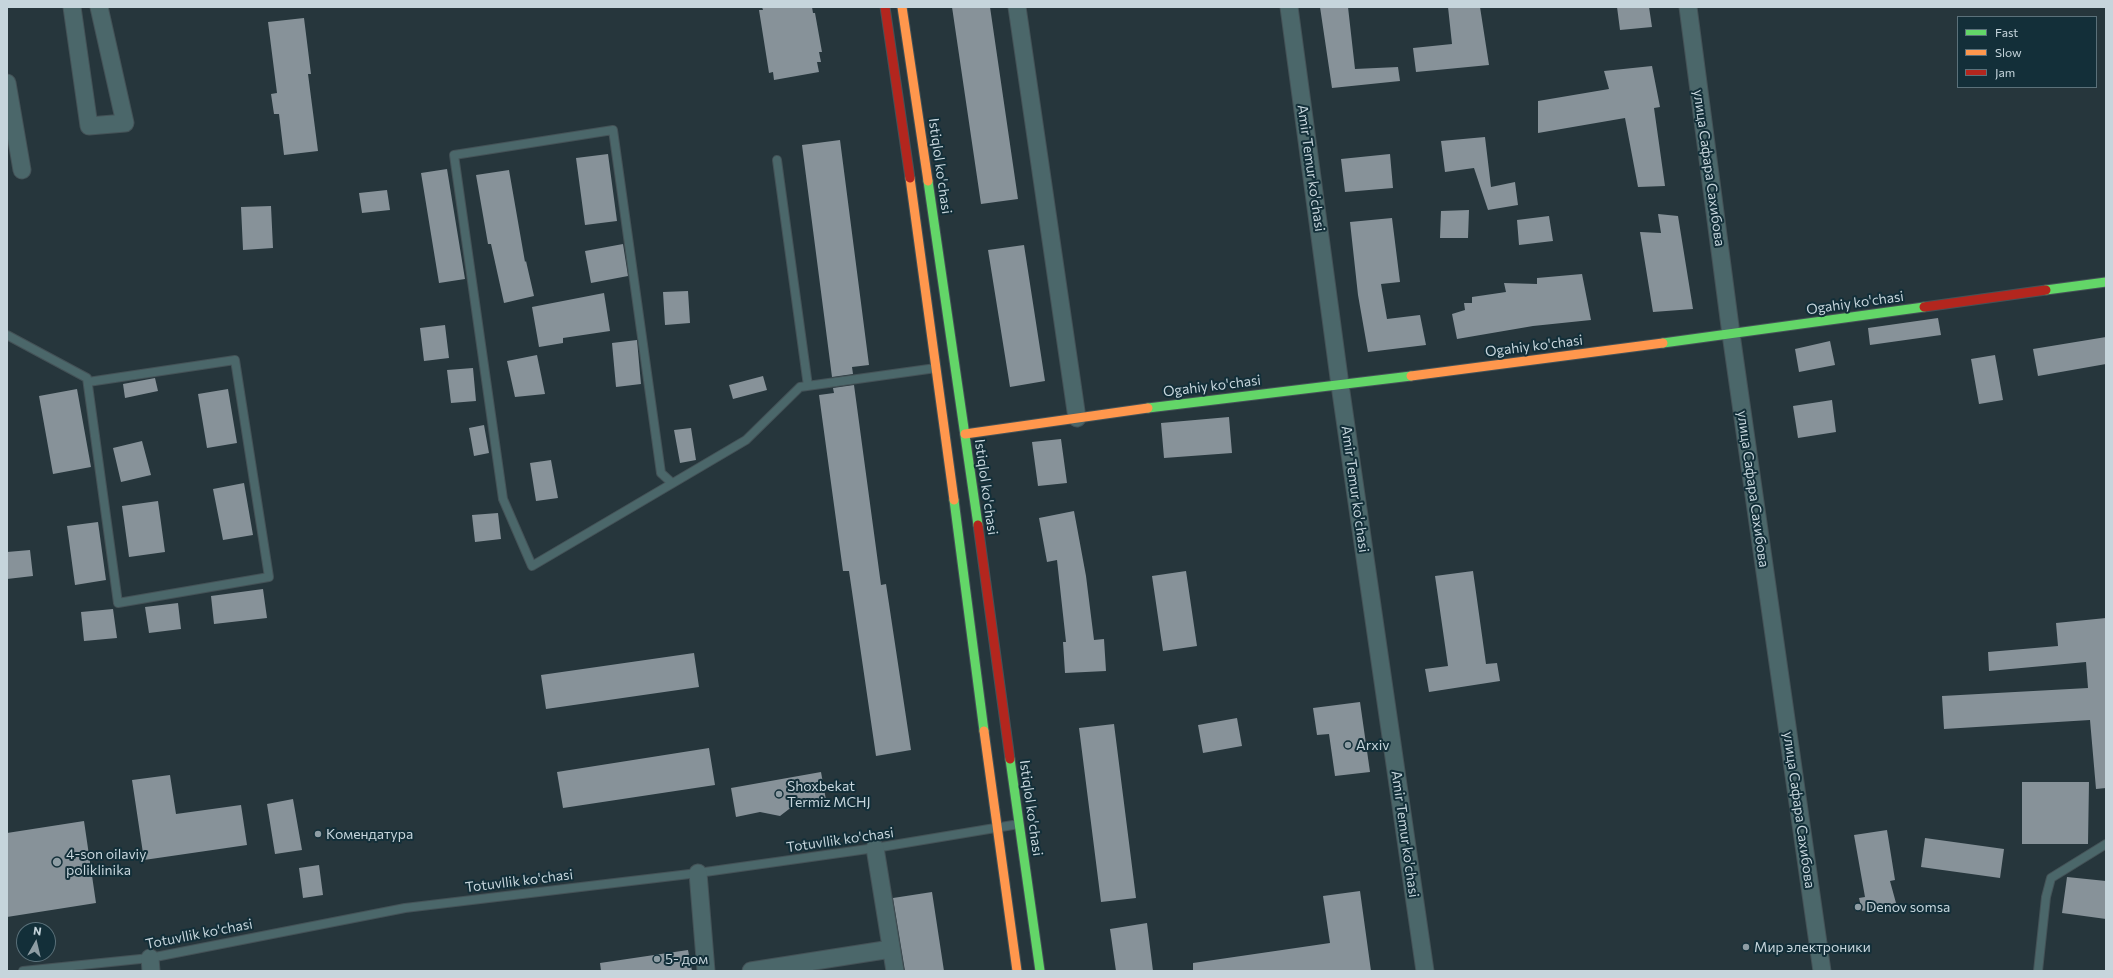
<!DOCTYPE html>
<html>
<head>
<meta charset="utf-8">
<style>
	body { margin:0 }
	#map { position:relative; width:2113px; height:978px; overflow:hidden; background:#26363c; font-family:Commissioner,sans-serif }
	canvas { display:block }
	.frame { position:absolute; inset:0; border:8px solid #c6d5dc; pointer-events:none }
	.legend { position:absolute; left:1957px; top:16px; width:140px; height:72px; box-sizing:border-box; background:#132f39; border:1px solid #5b717a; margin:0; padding:5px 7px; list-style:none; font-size:12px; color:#c6d5dc }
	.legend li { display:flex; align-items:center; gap:8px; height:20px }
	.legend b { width:20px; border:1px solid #5b717a }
	.north { position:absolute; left:16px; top:922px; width:40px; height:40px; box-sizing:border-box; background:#132f39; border:1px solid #5b717a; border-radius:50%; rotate:8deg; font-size:11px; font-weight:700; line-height:16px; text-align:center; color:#c6d5dc }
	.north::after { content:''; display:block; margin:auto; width:14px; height:18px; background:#8e9da4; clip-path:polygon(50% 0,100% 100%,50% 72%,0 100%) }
</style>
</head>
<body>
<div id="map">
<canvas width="2113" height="978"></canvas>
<div class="frame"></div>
<ul class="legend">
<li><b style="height:5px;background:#63d668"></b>Fast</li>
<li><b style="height:5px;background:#ff974d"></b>Slow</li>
<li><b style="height:5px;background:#b3261e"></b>Jam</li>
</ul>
<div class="north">N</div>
</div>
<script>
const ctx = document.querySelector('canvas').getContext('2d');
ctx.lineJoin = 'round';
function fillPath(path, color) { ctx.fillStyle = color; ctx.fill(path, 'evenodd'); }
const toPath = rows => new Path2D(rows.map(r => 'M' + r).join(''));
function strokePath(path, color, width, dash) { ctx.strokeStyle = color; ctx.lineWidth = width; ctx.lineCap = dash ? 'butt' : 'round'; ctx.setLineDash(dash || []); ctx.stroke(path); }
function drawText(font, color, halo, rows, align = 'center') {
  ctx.font = font + ' Commissioner,sans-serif'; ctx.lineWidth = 4; ctx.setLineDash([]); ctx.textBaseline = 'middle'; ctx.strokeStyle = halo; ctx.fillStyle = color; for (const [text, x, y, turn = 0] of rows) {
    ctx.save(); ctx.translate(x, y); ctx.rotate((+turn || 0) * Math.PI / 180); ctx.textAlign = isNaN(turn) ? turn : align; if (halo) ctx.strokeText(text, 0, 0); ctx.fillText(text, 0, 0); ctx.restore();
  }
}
fillPath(toPath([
	[762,7,812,7,813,13,815,13,822,52,819,52,821,62,817,62,819,72,774,80,773,72,769,73,759,10,763,10],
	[952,7,990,7,1018,199,981,204],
	[1320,7,1348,7,1355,69,1398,67,1400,81,1332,88],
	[1448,7,1480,7,1489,65,1416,72,1413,48,1452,44],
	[1617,7,1649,7,1652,27,1620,30],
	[304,18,311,74,308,74,318,151,284,155,279,114,274,114,271,94,277,93,268,22],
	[1652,66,1660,107,1654,108,1665,186,1638,187,1625,118,1538,133,1538,101,1609,89,1604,71],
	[1485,137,1491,187,1515,182,1518,205,1488,210,1474,168,1445,172,1441,141],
	[840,140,869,365,852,367,853,374,832,377,802,145],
	[608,154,617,221,585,225,576,158],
	[1390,154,1393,188,1345,192,1341,159],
	[447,169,465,279,439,283,421,173],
	[509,170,525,262,526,261,534,296,504,303,491,244,488,244,476,175],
	[387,190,390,210,362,213,359,193],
	[271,206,273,248,243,250,241,207],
	[1469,210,1468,238,1440,238,1441,211],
	[1658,214,1678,216,1693,309,1653,312,1640,232,1661,233],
	[1549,216,1553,241,1519,245,1517,220],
	[1392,218,1400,282,1381,284,1387,319,1420,315,1426,345,1368,352,1358,295,1350,222],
	[623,244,628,276,591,283,585,251],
	[1024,245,1045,381,1010,387,988,250],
	[1582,274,1591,320,1533,326,1457,339,1452,314,1465,310,1464,303,1472,303,1472,297,1506,292,1504,283,1537,284,1537,278],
	[688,291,690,323,665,325,663,292],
	[604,293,610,331,563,338,563,343,539,347,532,307],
	[1938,318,1941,335,1870,345,1868,328],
	[445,325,449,358,424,361,420,328],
	[2106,337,2106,364,2038,376,2033,349],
	[637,340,641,384,616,387,612,343],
	[1830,341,1835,365,1799,372,1795,349],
	[537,355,545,394,515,397,507,361],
	[1995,355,2003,400,1979,404,1971,359],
	[473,368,476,401,451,403,447,370],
	[763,376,767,390,733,399,729,385],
	[155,378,158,391,125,398,123,384],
	[854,385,881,585,886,584,911,750,876,756,849,571,843,571,819,395,834,393,833,388],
	[77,389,91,467,53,474,39,396],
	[228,389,237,443,207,448,198,394],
	[1832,400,1836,432,1798,438,1793,406],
	[1229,417,1232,453,1164,458,1161,423],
	[484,425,489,453,474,456,469,428],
	[691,428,696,460,680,463,674,430],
	[1061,439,1067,483,1038,486,1032,442],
	[142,441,151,475,121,482,113,448],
	[551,460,558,498,536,501,530,463],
	[244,483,253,535,223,540,213,489],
	[158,501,165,552,129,557,122,506],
	[1074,511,1086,576,1094,640,1104,639,1106,671,1065,673,1063,642,1066,642,1057,560,1047,562,1039,518],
	[498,513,501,539,475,542,472,515],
	[98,522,106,580,75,585,67,526],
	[30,550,33,576,7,579,7,552],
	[1186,571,1197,646,1163,651,1152,576],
	[1473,571,1486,664,1497,663,1500,681,1429,692,1425,669,1448,666,1435,576],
	[263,589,267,618,214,624,211,596],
	[178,603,181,629,149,633,145,607],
	[113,609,117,638,84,641,81,612],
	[2106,618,2106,788,2096,789,2090,720,1944,729,1942,696,2088,688,2086,662,1989,671,1988,652,2058,646,2056,623],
	[694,653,699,687,546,709,541,675],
	[1360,702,1370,772,1335,776,1329,734,1317,735,1313,708],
	[1237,718,1242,746,1203,753,1198,725],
	[1114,724,1136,898,1101,902,1079,728],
	[709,748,715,785,563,808,557,772],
	[821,772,826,800,793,806,780,816,760,812,736,817,731,788],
	[170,775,176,814,241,805,247,845,144,860,132,780],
	[2022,782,2089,782,2088,844,2022,844],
	[293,799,302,850,275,854,267,804],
	[84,821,96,903,7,917,7,833],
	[1887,830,1895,880,1890,881,1896,903,1862,911,1859,898,1865,897,1854,835],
	[1925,838,2004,849,2000,878,1921,867],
	[319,865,323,895,303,898,299,868],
	[2067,877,2106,881,2106,919,2062,913],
	[1360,891,1371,971,1193,971,1193,963,1330,943,1323,896],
	[932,892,944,971,905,971,893,898],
	[1147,923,1153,971,1116,971,1110,929],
	[688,950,692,971,601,971,600,963]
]), '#879299');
const lane = toPath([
	[777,160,808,386],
	[7,335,87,378,118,603,269,577,235,360,88,382],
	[672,483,661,473,613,130,454,155,503,499,532,566,746,440,800,387,936,368],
	[23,971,150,958,405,908,698,873,875,848,1019,824],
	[2038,971,2046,897,2051,878,2106,844]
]);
const street = toPath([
	[72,7,89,126,125,123,99,7],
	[1017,7,1077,418],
	[1289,7,1340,385,1425,971],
	[1688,7,1731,334,1822,971],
	[7,83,22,170],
	[875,848,895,971],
	[698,873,706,971],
	[150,958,151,971],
	[751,971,891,949]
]);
const fast = toPath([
	[928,181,978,525],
	[2046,290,2106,282],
	[1663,343,1924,307],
	[1148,408,1411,376],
	[954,500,984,731],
	[1010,759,1040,971]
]);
const slow = toPath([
	[902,7,928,181],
	[910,178,954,500],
	[1411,376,1663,343],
	[965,434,1148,408],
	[984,731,1017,971]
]);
const jam = toPath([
	[885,7,910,178],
	[1924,307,2046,290],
	[978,525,1010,759]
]);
strokePath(lane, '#445257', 10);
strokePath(street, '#445257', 19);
strokePath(fast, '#445257', 11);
strokePath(slow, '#445257', 11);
strokePath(jam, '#445257', 11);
strokePath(lane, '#4b676a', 8);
strokePath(street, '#4b676a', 17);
strokePath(fast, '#63d668', 9);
strokePath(slow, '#ff974d', 9);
strokePath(jam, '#b3261e', 9);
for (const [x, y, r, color] of [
	[1348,745,4,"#8e9da4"],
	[779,794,4,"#8e9da4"],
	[318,834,4,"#8e9da4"],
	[57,862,5,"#8e9da4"],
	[1858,907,4,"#8e9da4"],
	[1746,947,4,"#8e9da4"],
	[657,959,4,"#8e9da4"]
]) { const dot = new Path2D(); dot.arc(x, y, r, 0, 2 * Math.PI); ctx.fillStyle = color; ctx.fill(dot); strokePath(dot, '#132f39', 1.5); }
drawText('14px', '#c6d5dc', '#132f39', [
	["Istiqlol ko'chasi",940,166,82],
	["Amir Temur ko'chasi",1311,168,82],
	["улица Сафара Сахибова",1709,168,82],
	["Ogahiy ko'chasi",1855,303,-8],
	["Ogahiy ko'chasi",1534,346,-7],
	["Ogahiy ko'chasi",1212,386,-7],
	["Istiqlol ko'chasi",986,487,82],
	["Amir Temur ko'chasi",1355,489,82],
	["улица Сафара Сахибова",1753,489,82],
	["Istiqlol ko'chasi",1031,808,82],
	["улица Сафара Сахибова",1799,810,82],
	["Amir Temur ko'chasi",1405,834,82],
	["Totuvllik ko'chasi",840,840,-8],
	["Totuvllik ko'chasi",519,881,-7],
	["Totuvllik ko'chasi",199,934,-11]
]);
drawText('14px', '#c6d5dc', '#132f39', [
	["Arxiv",1356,745],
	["Shoxbekat",787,786],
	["Termiz MCHJ",787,802],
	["Комендатура",326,834],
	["4-son oilaviy",66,854],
	["poliklinika",66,870],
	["Denov somsa",1866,907],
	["Мир электроники",1754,947],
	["5- дом",665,959]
], 'left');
</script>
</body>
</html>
